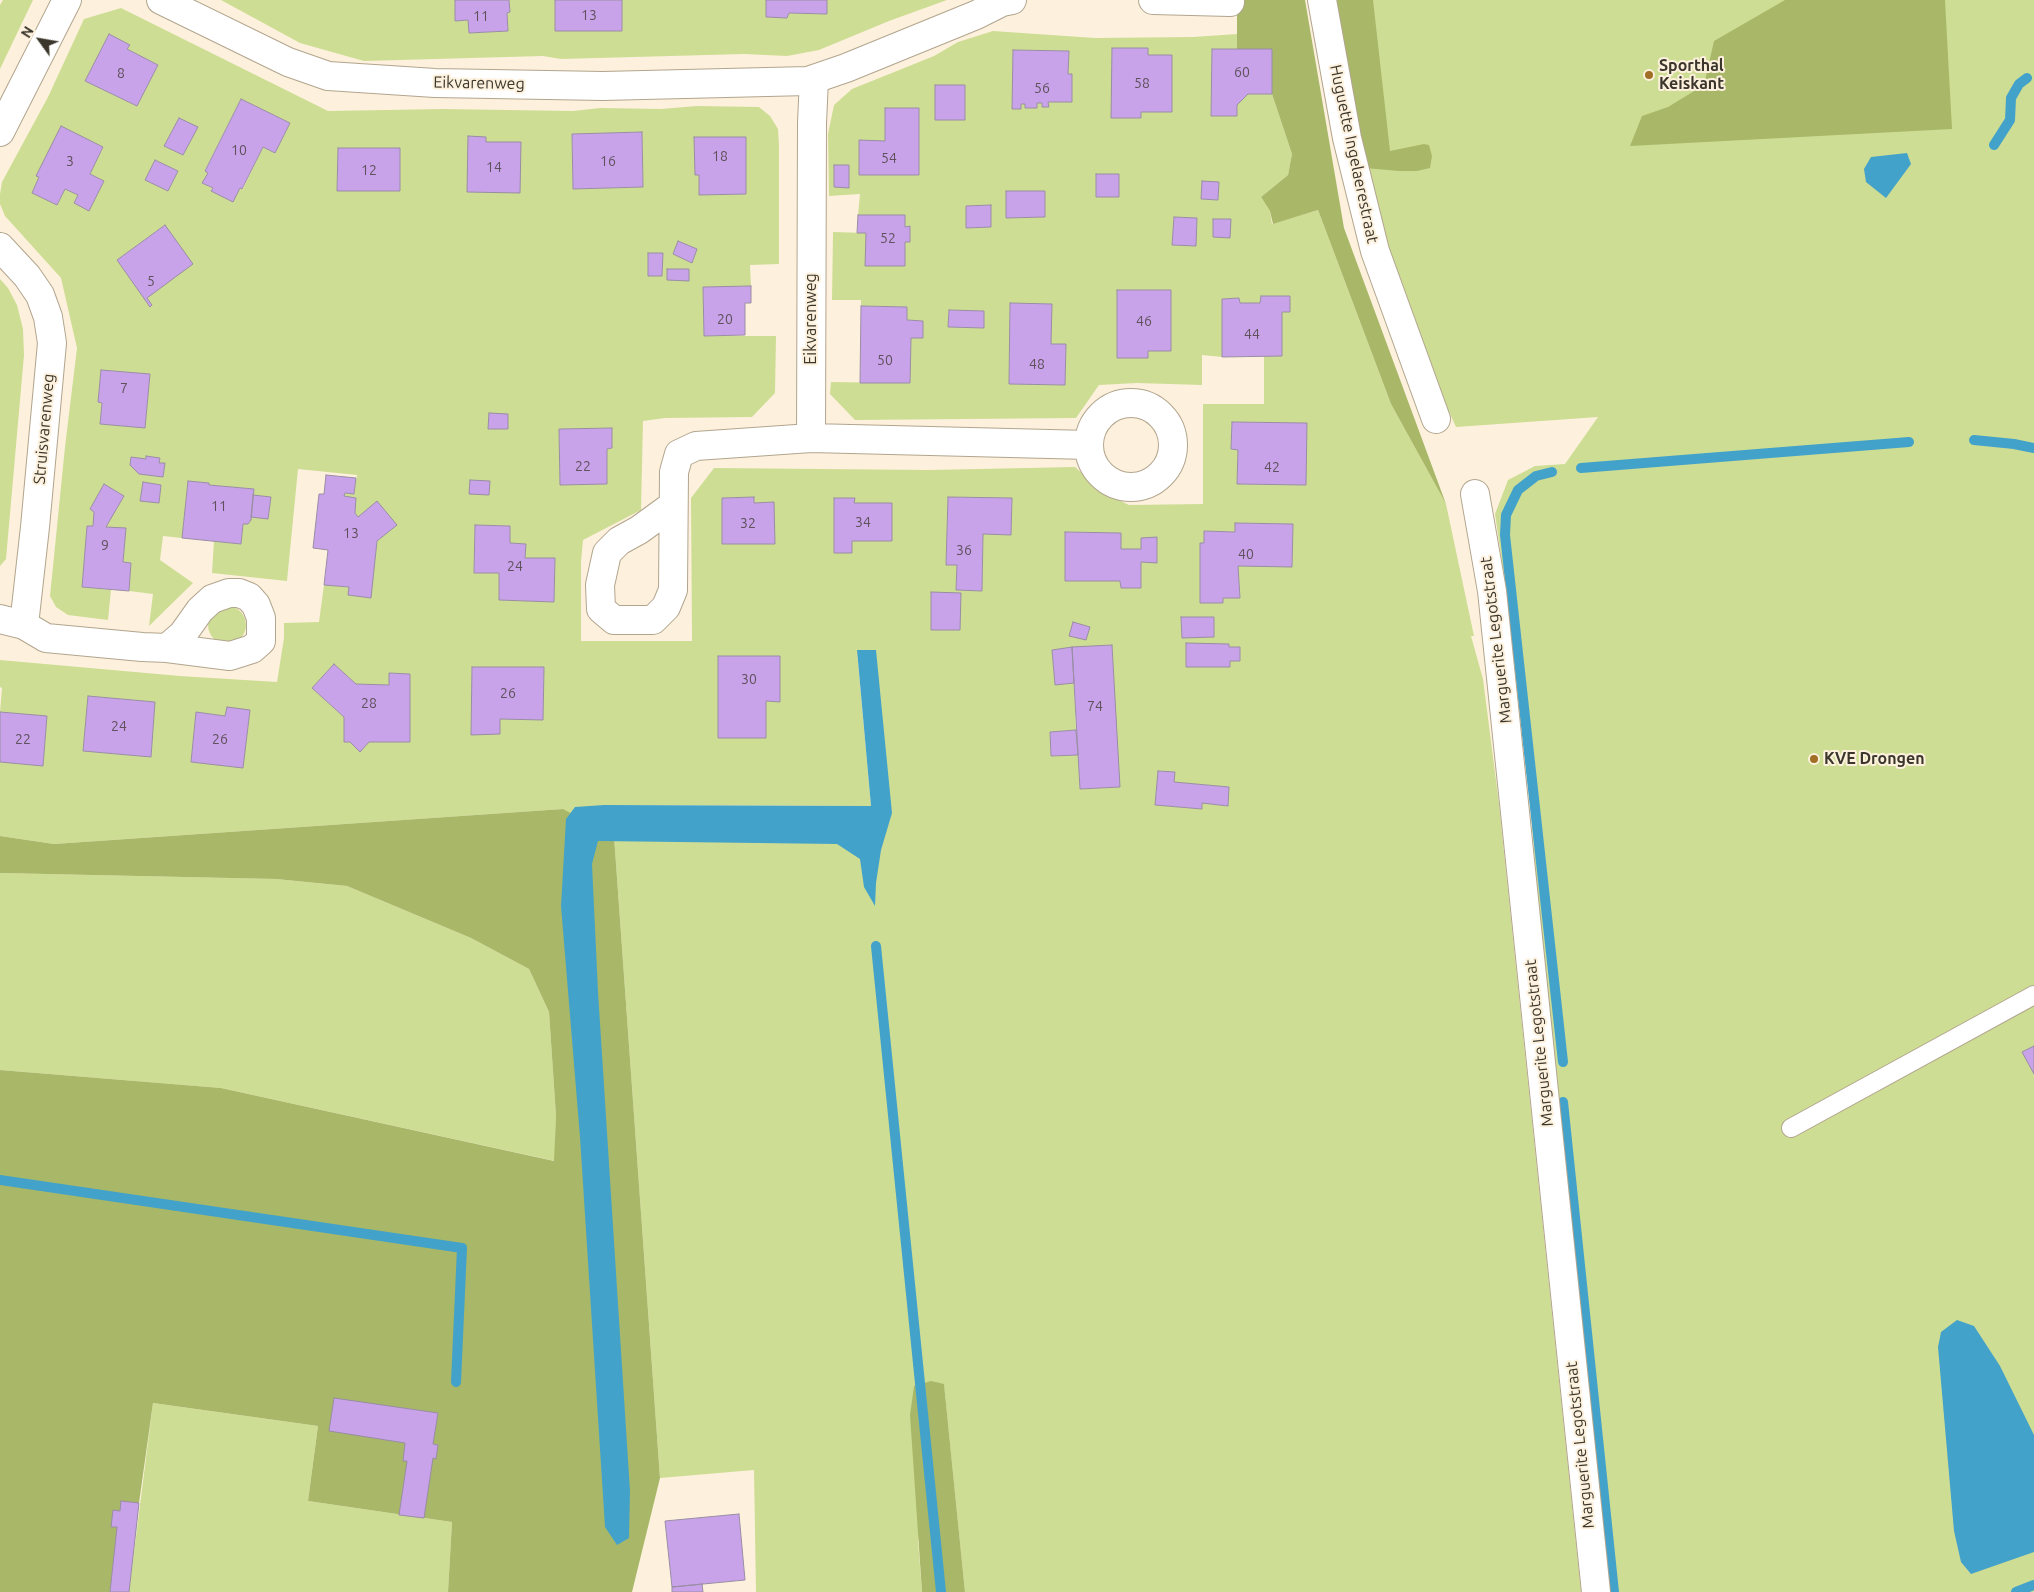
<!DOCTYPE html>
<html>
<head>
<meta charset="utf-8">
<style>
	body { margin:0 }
	#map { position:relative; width:2034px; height:1592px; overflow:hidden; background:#fdf1dd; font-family:Ubuntu,sans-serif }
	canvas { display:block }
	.north { position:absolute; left:15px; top:15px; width:50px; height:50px; -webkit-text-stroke:4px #fdf1dd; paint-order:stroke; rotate:302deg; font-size:14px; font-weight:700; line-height:20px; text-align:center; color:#3b362c }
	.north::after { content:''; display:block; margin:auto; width:18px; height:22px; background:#3b362c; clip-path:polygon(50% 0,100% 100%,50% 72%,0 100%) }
</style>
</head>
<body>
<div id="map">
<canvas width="2034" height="1592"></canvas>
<div class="north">N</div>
</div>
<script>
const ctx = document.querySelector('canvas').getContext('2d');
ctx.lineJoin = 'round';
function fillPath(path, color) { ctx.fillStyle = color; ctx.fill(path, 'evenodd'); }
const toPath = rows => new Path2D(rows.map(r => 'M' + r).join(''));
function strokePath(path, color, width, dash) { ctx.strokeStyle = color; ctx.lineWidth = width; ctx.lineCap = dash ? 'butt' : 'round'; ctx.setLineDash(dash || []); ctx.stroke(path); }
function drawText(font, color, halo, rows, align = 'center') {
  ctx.font = font + ' Ubuntu,sans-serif'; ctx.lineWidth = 4; ctx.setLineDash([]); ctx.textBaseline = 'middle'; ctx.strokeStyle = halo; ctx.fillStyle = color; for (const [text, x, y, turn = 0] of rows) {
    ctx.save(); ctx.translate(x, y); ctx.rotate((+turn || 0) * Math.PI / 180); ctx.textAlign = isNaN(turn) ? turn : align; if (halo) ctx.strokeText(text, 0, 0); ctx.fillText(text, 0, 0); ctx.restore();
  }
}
fillPath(toPath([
	[3,0,33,0,0,69,0,5],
	[221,0,455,0,456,21,468,20,469,33,508,31,507,13,510,12,509,0,555,0,555,31,622,31,622,0,766,0,766,17,787,18,789,13,827,14,827,0,947,0,889,21,819,50,787,56,744,54,561,59,543,56,364,61,300,43],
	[1332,0,2034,0,2034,1592,1607,1592,1591,1403,1561,1150,1540,927,1522,699,1495,514,1508,480,1535,466,1565,464,1598,417,1456,427,1407,318,1365,168],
	[121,8,328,111,443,109,573,111,600,108,661,109,697,106,759,107,770,116,778,129,779,145,779,264,750,265,751,286,703,287,704,336,776,336,775,393,752,417,665,418,643,421,641,510,583,540,581,562,581,641,692,641,691,498,714,468,929,470,1075,467,1106,494,1129,505,1203,504,1203,404,1264,404,1264,356,1282,356,1282,312,1290,311,1290,296,1261,296,1260,303,1240,303,1239,298,1222,299,1222,357,1202,355,1202,385,1137,383,1099,385,1076,418,855,420,830,394,831,382,909,383,911,338,923,337,923,321,907,320,907,307,861,306,861,300,832,300,833,232,866,233,866,266,905,265,905,242,910,242,909,226,905,227,905,215,858,215,860,194,829,196,828,134,834,105,852,89,934,56,958,42,993,31,1095,38,1193,37,1237,34,1237,49,1212,49,1211,116,1237,116,1237,105,1248,94,1272,94,1292,154,1288,175,1261,197,1270,211,1272,224,1318,210,1391,404,1446,504,1474,636,1471,636,1483,679,1499,804,1581,1592,965,1592,944,1385,918,1541,922,1592,756,1592,754,1470,660,1478,614,836,887,826,857,651,871,806,604,805,566,819,563,809,54,844,0,836,0,762,43,766,47,716,0,712,2,688,0,687,0,660,180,676,277,682,284,638,284,623,319,622,324,585,349,587,349,595,370,598,377,541,396,525,358,517,355,513,356,498,344,496,345,493,354,494,357,475,298,469,287,581,212,573,214,541,241,544,243,524,248,524,251,517,268,518,271,497,253,495,254,489,209,485,209,483,188,481,182,538,163,536,160,560,193,583,149,626,153,594,129,591,131,563,123,562,126,529,106,527,124,496,104,484,90,509,94,512,93,526,87,526,82,587,111,590,108,620,68,615,56,607,50,596,65,447,77,348,61,278,5,216,0,204,0,194,2,182,48,97,84,19],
	[109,34,130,45,127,49,158,65,137,106,85,81],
	[1112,48,1148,48,1148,55,1172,55,1172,112,1141,112,1141,118],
	[1013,50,1069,51,1068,74,1072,75,1072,102,1048,102,1049,107,1042,107,1042,103,1037,103,1037,108,1025,108,1025,104,1021,104],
	[935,85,965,86,965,120,935,120],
	[241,99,290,123,275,153,263,147,243,189,211,191,212,188,202,183,208,173,205,170],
	[885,108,919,108,919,175,859,175,859,141,885,141],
	[179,118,197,128,183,155,164,146],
	[61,127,103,148,90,174,104,181,89,210,74,203,78,195,65,189,57,205,32,193],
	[642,132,643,187,573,189,572,134],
	[468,137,486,137,486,142,520,142,468,192],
	[695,137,746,137,746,194,699,195,699,175,695,175],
	[400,148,400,191,337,191,338,148],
	[155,160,178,171,168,191,146,180],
	[1202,182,1219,182,1218,200,1201,199],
	[1006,191,1045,191,1045,217,1006,218],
	[990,205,991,227,966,228,966,206],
	[1174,217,1197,218,1195,246,1172,245],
	[165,225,147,298,152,305,151,307,117,260],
	[678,241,697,249,692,263,673,254],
	[648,253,663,253,662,276,648,275],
	[1117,291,1170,351,1148,351,1148,358,1117,357],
	[1010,303,1051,304,1051,344,1066,344,1065,385,1009,384],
	[949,310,984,311,983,328,948,327],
	[101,370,150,374,145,428,100,424,102,403,98,402],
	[1232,422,1306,423,1306,485,1237,484,1238,450,1231,449],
	[611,428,612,448,607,449,607,484,560,485,559,429],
	[146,456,160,458,159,463,165,463,163,477,139,474,130,465,131,457,146,459],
	[143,482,161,485,159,503,140,500],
	[753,497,754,503,774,502,774,544,722,544,722,498],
	[948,497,1012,498,1011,535,983,534,982,591,956,590,957,565,946,564],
	[834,498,854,498,854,503,892,503,892,541,852,541,852,553,834,553],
	[1235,523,1293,524,1292,566,1238,566,1240,598,1223,598,1222,603,1200,603,1200,544,1204,543,1204,531,1235,532],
	[475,525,510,526,510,543,526,544,525,558,555,558,554,602,499,600,499,573,474,573],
	[1065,532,1121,533,1121,549,1141,549,1141,538,1157,538,1157,562,1141,562,1141,588,1121,588,1120,581,1065,580],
	[931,592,959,630,931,630],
	[1181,617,1213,617,1214,637,1182,637],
	[1112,645,1119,787,1080,789,1078,755,1051,756,1050,732,1076,730,1074,683,1055,684,1052,650],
	[334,664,356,684,389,685,389,673,410,674,409,742,369,742,360,751,350,742,344,742,344,717,312,688],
	[472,667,544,668,543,719,500,719,500,734,471,734],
	[88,696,155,702,151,757,83,751],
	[250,710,243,767,191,762,196,712,225,716],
	[1158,771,1175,772,1174,782,1229,787,1228,806,1202,803,1201,809,1155,805],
	[0,279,8,288,17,305,23,329,24,355,6,559,0,566],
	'208 625a19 19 0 1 1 38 0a19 19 0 1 1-38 0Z',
	[0,873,276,879,347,886,471,938,529,969,549,1012,556,1116,555,1161,221,1088,0,1070],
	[153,1403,318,1426,308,1501,452,1522,448,1592,129,1592]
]), '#cedd94');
fillPath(toPath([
	[1237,0,1305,0,1344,228,1446,504,1391,404,1318,210,1273,224,1270,211,1261,197,1288,175,1292,154,1272,94,1272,50,1237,49],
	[1332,0,1373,0,1390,151,1424,144,1429,145,1432,156,1430,168,1417,171,1399,171,1365,168],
	[1785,0,1945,0,1952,129,1630,146,1642,116,1668,107,1704,85,1714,41],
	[563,809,614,836,660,1478,632,1592,448,1592,452,1522,308,1501,318,1426,153,1403,139,1503,129,1592,0,1592,0,1070,221,1088,554,1161,556,1116,549,1012,529,969,471,938,347,886,276,879,0,873,0,836,54,844],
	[931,1381,944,1384,965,1592,922,1592,910,1415,914,1386]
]), '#a8b868');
fillPath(toPath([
	[1907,153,1911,164,1886,198,1866,182,1864,169,1871,157],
	[857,650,876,650,892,813,881,850,876,883,875,906,864,887,860,859,837,844,598,841,592,864,598,992,630,1491,629,1538,617,1545,605,1527,580,1137,561,906,566,819,575,807,604,805,871,806],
	[1957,1320,1974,1326,2000,1366,2034,1435,2034,1552,1971,1574,1961,1562,1954,1531,1938,1347,1941,1332]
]), '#43a2ca');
strokePath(toPath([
	[1994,145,2010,120,2011,98,2019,84,2027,78],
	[1974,440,2014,444,2034,448],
	[1581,468,1909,442],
	[1552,472,1536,476,1518,490,1506,515,1505,535,1563,1062],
	[876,946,941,1592],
	[1563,1102,1614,1592],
	[0,1180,462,1248,456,1382],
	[2016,1592,2034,1585]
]), '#43a2ca', 10);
const building = toPath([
	[455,0,509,0,510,12,507,13,508,31,469,33,468,20,455,21,455,0],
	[555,0,622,0,622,31,555,31,555,0],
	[766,0,827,0,827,14,789,13,787,18,766,17,766,0],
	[109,34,130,45,127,49,158,65,137,106,85,81,109,34],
	[1112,48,1148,48,1148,55,1172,55,1172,112,1141,112,1141,118,1111,118,1112,48],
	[1212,49,1272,49,1272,94,1248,94,1237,105,1237,116,1211,116,1212,49],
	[1013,50,1069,51,1068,74,1072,74,1072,102,1048,102,1049,107,1042,107,1042,103,1037,103,1037,108,1025,108,1025,104,1021,104,1021,109,1012,109,1013,50],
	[935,85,965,85,965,120,935,120,935,85],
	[241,99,290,123,275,153,263,147,242,189,240,188,233,202,211,191,213,188,202,183,208,173,205,171,241,99],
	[885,108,919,108,919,175,859,175,859,140,885,141,885,108],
	[179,118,198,127,183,155,164,146,179,118],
	[61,126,103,147,90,174,104,181,89,211,74,203,78,195,65,189,57,205,32,193,39,177,36,176,61,126],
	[642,132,643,187,573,189,572,134,642,132],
	[468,136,486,137,486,142,521,142,520,193,467,192,468,136],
	[694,137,746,137,746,194,699,195,699,175,695,175,694,137],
	[338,148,400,148,400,191,337,191,338,148],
	[155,160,178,171,168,191,145,180,155,160],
	[834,165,849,165,849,188,834,187,834,165],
	[1096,174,1119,174,1119,197,1096,197,1096,174],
	[1202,181,1219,182,1218,200,1201,199,1202,181],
	[1006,191,1045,191,1045,217,1006,218,1006,191],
	[991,205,991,227,966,228,966,206,991,205],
	[858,215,905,215,905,227,910,226,910,242,905,242,905,266,865,266,866,233,857,233,858,215],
	[1174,217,1197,218,1196,246,1172,245,1174,217],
	[1213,219,1231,219,1230,238,1213,237,1213,219],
	[165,225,193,264,147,298,152,305,150,307,117,260,165,225],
	[678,241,697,249,692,263,673,254,678,241],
	[648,253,663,253,662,276,648,276,648,253],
	[667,269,689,269,689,281,667,280,667,269],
	[751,286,751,303,745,303,745,335,704,336,703,287,751,286],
	[1117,290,1171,290,1171,351,1148,351,1148,358,1117,358,1117,290],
	[1261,296,1290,296,1290,312,1282,312,1282,356,1222,357,1222,299,1239,298,1240,303,1260,303,1261,296],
	[1010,303,1052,304,1051,344,1066,344,1065,385,1009,384,1010,303],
	[861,306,907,307,907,320,923,321,923,338,911,338,910,383,860,383,861,306],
	[949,310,984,311,984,328,948,327,949,310],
	[101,370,150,374,145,428,100,424,102,403,98,402,101,370],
	[489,413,508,414,508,429,488,429,489,413],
	[1232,422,1307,423,1306,485,1237,484,1238,450,1231,449,1232,422],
	[612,428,612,448,607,449,607,484,560,485,559,429,612,428],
	[146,456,160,458,159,463,165,463,163,477,139,474,130,465,131,457,146,459,146,456],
	[326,475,356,478,354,494,345,493,344,496,356,498,355,513,358,517,377,501,397,525,377,541,371,598,348,595,349,587,324,585,328,550,313,548,319,494,324,494,326,475],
	[470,480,490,481,489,495,469,494,470,480],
	[188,481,209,483,209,485,254,489,251,520,248,524,243,524,241,544,182,538,188,481],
	[143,482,161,485,159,503,140,501,143,482],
	[104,484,124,496,106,527,126,528,123,562,131,563,129,591,82,587,87,526,93,526,94,512,90,509,104,484],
	[253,495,271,497,268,519,251,517,253,495],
	[754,497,754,503,774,502,775,544,722,544,722,498,754,497],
	[948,497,1012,498,1011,535,983,534,982,591,956,590,957,565,946,565,948,497],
	[834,498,855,498,854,503,892,503,892,541,852,541,852,553,834,553,834,498],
	[1235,523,1293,524,1292,567,1238,566,1240,598,1223,598,1223,603,1200,603,1200,543,1204,543,1204,531,1235,532,1235,523],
	[475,525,510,526,510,543,526,544,525,558,555,558,554,602,499,600,499,573,474,573,475,525],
	[1065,532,1121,533,1121,549,1141,549,1141,538,1157,537,1157,563,1141,562,1141,588,1121,588,1120,581,1065,581,1065,532],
	[931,592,961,593,960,630,931,630,931,592],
	[1181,617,1214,617,1214,637,1182,638,1181,617],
	[1073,622,1090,627,1086,640,1069,636,1073,622],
	[1186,643,1229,644,1229,647,1240,647,1240,661,1230,661,1230,667,1186,667,1186,643],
	[1112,645,1120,787,1080,789,1072,647,1112,645],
	[1072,647,1074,683,1055,685,1052,650,1072,647],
	[718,656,780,656,780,702,766,701,766,738,718,738,718,656],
	[334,664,356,684,389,685,389,673,410,674,410,742,369,742,360,752,350,742,344,742,344,717,312,688,334,664],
	[472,667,544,667,543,720,500,719,500,734,471,735,472,667],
	[88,696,155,702,151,757,83,751,88,696],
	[227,707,250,710,243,768,191,762,196,712,225,716,227,707],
	[0,712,47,716,43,766,0,762,0,712],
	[1076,730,1078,755,1051,756,1050,732,1076,730],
	[1158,771,1175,772,1174,782,1229,787,1228,806,1202,803,1202,809,1155,805,1158,771],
	[2034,1046,2034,1074,2022,1052,2034,1046],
	[334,1398,438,1413,433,1444,438,1445,436,1459,433,1458,424,1518,399,1515,407,1461,403,1461,405,1443,329,1431,334,1398],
	[121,1501,139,1503,129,1592,110,1592,117,1527,111,1527,113,1510,120,1511,121,1501],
	[739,1514,745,1580,672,1587,665,1521,739,1514],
	[702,1584,703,1592,672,1592,672,1587,702,1584]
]);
fillPath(building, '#c9a3e9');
strokePath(building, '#998da4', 1);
const lane = toPath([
	[1791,1128,2034,995]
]);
const street = toPath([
	[161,0,288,62,328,76,435,83,603,86,808,81,846,68,976,15,1002,2,1012,0],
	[1153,0,1230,2],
	[1322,0,1347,138,1375,251,1436,419],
	[0,132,67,0],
	[0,247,27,276,40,295,48,317,52,343,35,527,24,625],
	'1089 445a42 42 0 1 1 84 0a42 42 0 1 1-84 0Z',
	[811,438,812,123,814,79],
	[1475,494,1492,591,1596,1592],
	[672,506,639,530,619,541,607,553,600,585,601,609,614,620,653,620,666,607,673,590,674,472,679,454,696,446,811,438,1089,445],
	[0,619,24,625,46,638,142,647,167,648,230,656,252,649,261,641,261,618,256,605,249,597,239,593,229,593,212,599,200,610,183,634,167,648]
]);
strokePath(lane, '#b2a58e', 20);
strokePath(street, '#b2a58e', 30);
strokePath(lane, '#fff', 18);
strokePath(street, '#fff', 28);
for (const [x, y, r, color] of [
	[1649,75,5,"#a16e25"],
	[1814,759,5,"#a16e25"]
]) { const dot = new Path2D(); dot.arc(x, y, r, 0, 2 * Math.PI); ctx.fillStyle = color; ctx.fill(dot); strokePath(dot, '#fdf1dd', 2); }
drawText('14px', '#5e515b', null, [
	["13",589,15],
	["11",481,16],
	["60",1242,72],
	["8",121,73],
	["58",1142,83],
	["56",1042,88],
	["10",239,150],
	["18",720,156],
	["54",889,158],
	["3",70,161],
	["16",608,161],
	["14",494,167],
	["12",369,170],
	["52",888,238],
	["5",151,281],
	["20",725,319],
	["46",1144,321],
	["44",1252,334],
	["50",885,360],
	["48",1037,364],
	["7",124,388],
	["22",583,466],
	["42",1272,467],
	["11",219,506],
	["34",863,522],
	["32",748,523],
	["13",351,533],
	["9",105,545],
	["36",964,550],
	["40",1246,554],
	["24",515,566],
	["30",749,679],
	["26",508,693],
	["28",369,703],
	["74",1095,706],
	["24",119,726],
	["22",23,739],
	["26",220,739]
]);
drawText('bold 16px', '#3b362c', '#fdf1dd', [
	["Sporthal",1659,66],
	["Keiskant",1659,84],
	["KVE Drongen",1824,759]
], 'left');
drawText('16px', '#3b362c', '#fdf1dd', [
	["Eikvarenweg",479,83,1],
	["Huguette Ingelaerestraat",1354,154,78],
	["Eikvarenweg",811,319,-90],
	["Struisvarenweg",44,429,-85],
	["Marguerite Legotstraat",1496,640,-97],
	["Marguerite Legotstraat",1539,1043,-96],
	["Marguerite Legotstraat",1580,1445,-96]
]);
</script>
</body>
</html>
